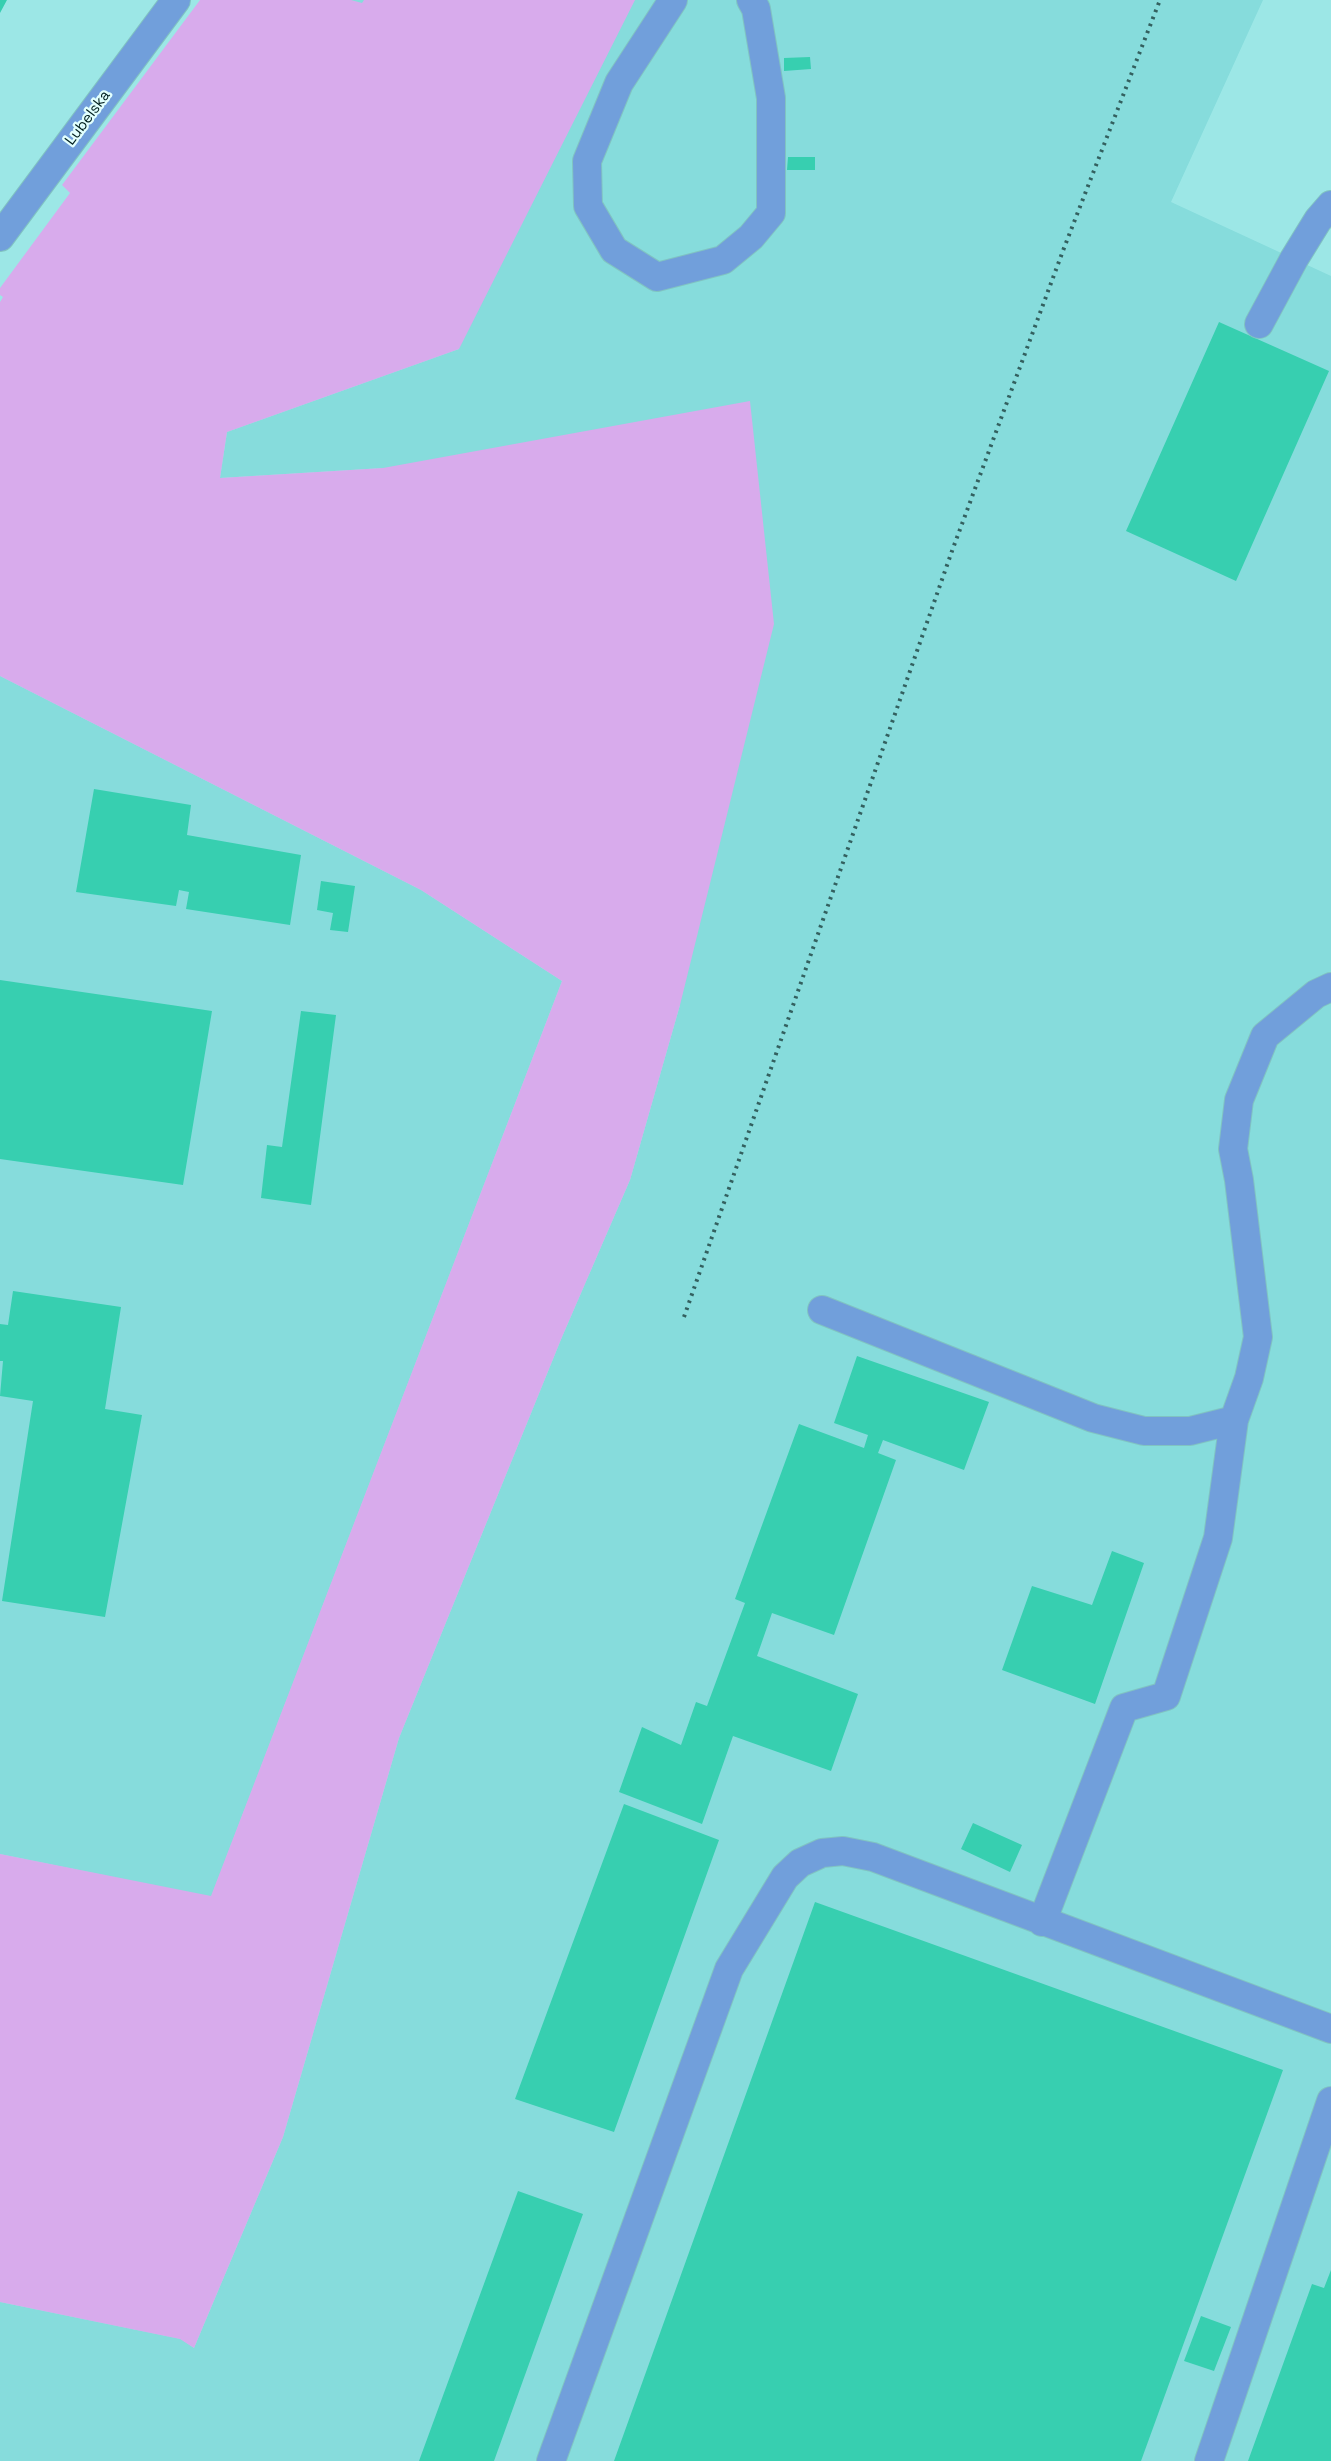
<!DOCTYPE html>
<html>
<head>
<meta charset="utf-8">
<style>
	body { margin:0 }
	canvas { display:block; background:#9ce7e6 }
</style>
</head>
<body>
<canvas width="1331" height="2461"></canvas>
<script>
const ctx = document.querySelector('canvas').getContext('2d');
ctx.lineJoin = 'round';
function fillPath(path, color) { ctx.fillStyle = color; ctx.fill(path, 'evenodd'); }
const toPath = rows => new Path2D(rows.map(r => 'M' + r).join(''));
function strokePath(path, color, width, dash) { ctx.strokeStyle = color; ctx.lineWidth = width; ctx.lineCap = dash ? 'butt' : 'round'; ctx.setLineDash(dash || []); ctx.stroke(path); }
function drawText(font, color, halo, rows, align = 'center') {
  ctx.font = font + ' "Space Grotesk",sans-serif'; ctx.lineWidth = 4.5; ctx.setLineDash([]); ctx.textBaseline = 'middle'; ctx.strokeStyle = halo; ctx.fillStyle = color; for (const [text, x, y, turn = 0] of rows) {
    ctx.save(); ctx.translate(x, y); ctx.rotate((+turn || 0) * Math.PI / 180); ctx.textAlign = isNaN(turn) ? turn : align; if (halo) ctx.strokeText(text, 0, 0); ctx.fillText(text, 0, 0); ctx.restore();
  }
}
fillPath(toPath([
	[200,0,1263,0,1171,202,1331,276,1331,2461,0,2461,0,2302,181,2339,194,2348,283,2137,399,1738,562,1337,630,1180,680,1005,383,468,220,478,227,432,459,349],
	[0,676,421,890,562,981,211,1897,0,1854]
]), '#86dcdc');
fillPath(toPath([
	[200,0,351,0,362,3,364,0,635,0,459,349,227,432,220,478,383,468,750,401,774,624,680,1005,630,1180,562,1337,399,1738,283,2137,194,2348,180,2339,0,2302,0,1854,211,1896,562,981,421,890,0,676,0,302,3,297,0,295,0,288,70,193,62,185]
]), '#d8abec');
fillPath(toPath([
	[0,0,7,0,0,13],
	[810,57,811,69,784,71,784,58],
	[788,157,815,157,815,170,787,170],
	[1219,322,1329,371,1236,581,1126,531],
	[94,789,191,805,187,835,301,855,290,925,186,909,189,892,179,890,176,906,76,892],
	[321,881,355,886,348,932,330,930,333,913,317,910],
	[0,980,212,1011,183,1185,0,1159],
	[301,1011,336,1015,311,1205,261,1198,267,1145,282,1147],
	[13,1291,121,1307,105,1409,142,1415,105,1617,2,1601,33,1401,0,1396,3,1361,0,1361,0,1324,8,1325],
	[857,1356,989,1402,964,1470,883,1440,878,1453,896,1460,834,1635,772,1613,757,1656,858,1694,831,1771,733,1736,702,1824,619,1792,642,1727,681,1745,696,1702,707,1706,745,1603,735,1599,799,1424,864,1448,868,1435,834,1423],
	[1112,1551,1144,1563,1095,1704,1002,1670,1032,1586,1092,1605],
	[624,1804,719,1840,614,2132,515,2099],
	[973,1823,1022,1845,1010,1872,961,1849],
	[815,1902,1283,2070,1141,2461,614,2461],
	[518,2191,583,2214,494,2461,419,2461],
	[1331,2270,1331,2461,1248,2461,1312,2284,1324,2288],
	[1201,2316,1231,2327,1214,2371,1184,2361]
]), '#37cfb0');
const minor = toPath([
	[673,0,619,83,587,161,588,206,614,250,657,277,723,260,751,237,771,213,771,98,756,9,751,0],
	[0,237,176,0],
	[1259,324,1294,259,1318,220,1331,205],
	[822,1310,1093,1418,1144,1431,1190,1431,1234,1420],
	[1042,1922,1124,1708,1166,1696,1218,1538,1234,1420,1249,1378,1258,1337,1239,1180,1233,1149,1239,1100,1265,1036,1316,994,1331,987],
	[551,2461,729,1969,785,1877,800,1863,822,1853,843,1851,873,1857,1331,2029],
	[1209,2461,1331,2101]
]);
strokePath(minor, '#80c3c2', 30);
strokePath(minor, '#719fdb', 28);
strokePath(toPath([
	[684,1317,952,551,1064,248,1160,0]
]), '#33605f', 4, [2.5, 5]);
drawText('15px', '#001e1e', '#e2fffe', [
	["Lubelska",88,118,-53]
]);
</script>
</body>
</html>
